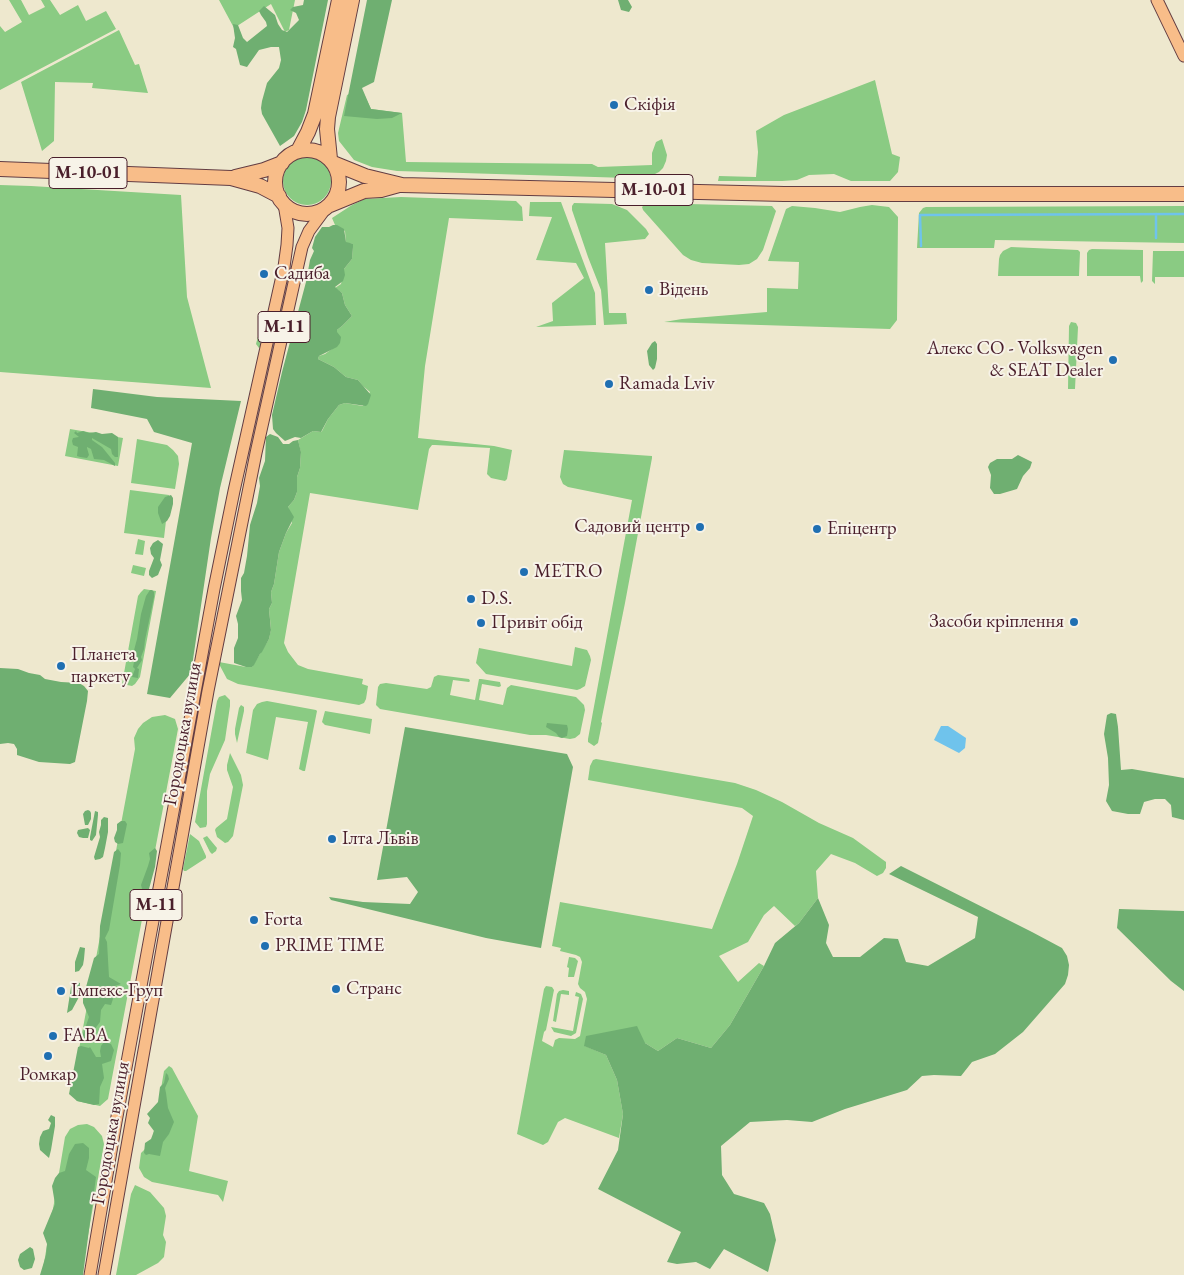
<!DOCTYPE html>
<html>
<head>
<meta charset="utf-8">
<style>
	body { margin:0 }
	canvas { display:block; background:#eee8ce }
</style>
</head>
<body>
<canvas width="1184" height="1275"></canvas>
<script>
const ctx = document.querySelector('canvas').getContext('2d');
ctx.lineJoin = 'round';
function fillPath(path, color) { ctx.fillStyle = color; ctx.fill(path, 'evenodd'); }
const toPath = rows => new Path2D(rows.map(r => 'M' + r).join(''));
function strokePath(path, color, width, dash) { ctx.strokeStyle = color; ctx.lineWidth = width; ctx.lineCap = dash ? 'butt' : 'round'; ctx.setLineDash(dash || []); ctx.stroke(path); }
function drawText(font, color, halo, rows, align = 'center') {
  ctx.font = font + ' "EB Garamond",serif'; ctx.lineWidth = 4; ctx.setLineDash([]); ctx.textBaseline = 'middle'; ctx.strokeStyle = halo; ctx.fillStyle = color; for (const [text, x, y, turn = 0] of rows) {
    ctx.save(); ctx.translate(x, y); ctx.rotate((+turn || 0) * Math.PI / 180); ctx.textAlign = isNaN(turn) ? turn : align; if (halo) ctx.strokeText(text, 0, 0); ctx.fillText(text, 0, 0); ctx.restore();
  }
}
fillPath(toPath([
	[9,0,21,0,29,15,45,7,41,0,50,0,60,15,78,5,86,21,106,11,116,29,0,90,0,26,5,32,22,22],
	[219,0,295,0,289,30,285,32,271,4,234,28],
	[119,30,135,65,139,64,148,93,92,88,93,83,55,82,54,141,42,151,21,82],
	[875,80,892,154,900,157,898,172,890,181,851,181,834,174,809,175,797,180,782,181,718,181,719,176,756,177,758,152,756,131,784,115],
	[361,88,371,109,402,113,406,162,592,164,598,167,652,165,652,153,656,142,662,139,667,155,666,161,663,168,659,172,653,175,628,178,397,171,372,167,354,160,339,141,338,133,347,95],
	'283 181a24 24 0 1 1 48 0a24 24 0 1 1-48 0Z',
	[0,185,31,186,181,195,187,297,211,388,0,372],
	[401,197,516,201,522,207,523,221,449,218,425,366,418,438,494,446,512,450,507,479,505,481,491,478,487,474,490,448,435,445,432,445,429,449,418,510,310,493,284,643,288,652,298,665,308,669,363,679,362,684,368,686,366,699,364,703,359,705,238,684,227,679,219,664,219,662,246,667,252,667,269,639,271,629,269,609,272,603,271,592,274,584,279,552,286,533,292,523,288,507,294,500,297,492,297,477,300,468,301,453,298,440,313,431,321,432,322,431,328,419,339,405,345,403,363,406,370,392,363,386,358,380,346,377,334,367,318,359,319,356,325,354,332,349,337,330,342,326,352,316,345,305,342,293,335,288,341,284,344,269,352,259,353,244,346,243,345,231,335,225,332,218,352,205,365,199],
	[530,202,561,202,595,293,596,325,536,327,553,321,552,303,584,278,576,263,536,260,552,217,529,216],
	[574,203,612,204,627,210,646,229,649,234,645,239,605,243,609,313,626,313,627,324,604,325,601,290,588,257,572,210,572,206],
	[646,203,772,206,776,211,763,250,757,259,749,264,739,265,702,263,691,260,683,255,643,210,642,207],
	[872,205,889,207,898,217,897,320,890,329,664,322,682,319,767,312,767,288,798,289,799,262,768,261,786,209,792,206,815,208,840,212,860,207],
	[1184,206,1184,243,995,240,994,248,917,248,919,213,923,208,926,207],
	[1011,247,1078,250,1080,252,1079,276,998,276,999,259,1000,255,1003,251],
	[1092,249,1143,250,1143,281,1141,283,1140,276,1087,276,1087,253,1089,250],
	[1153,251,1184,251,1184,277,1155,277,1155,284,1152,281],
	[263,317,266,317,267,318,261,346,259,348,256,344],
	[1071,322,1076,323,1078,327,1075,389,1068,389,1069,326],
	[70,429,123,438,118,466,65,456],
	[137,439,167,445,173,450,178,456,179,464,175,489,131,483],
	[564,450,652,456,652,458,625,603,601,722,602,723,598,743,594,746,588,742,588,739,632,500,568,487,563,484,560,477],
	[130,490,169,495,164,538,124,533],
	[138,539,145,541,143,555,135,554],
	[133,565,146,568,144,576,131,573],
	[144,589,156,591,140,677,135,684,132,686,122,684,138,596,141,592],
	[575,647,587,650,590,656,591,660,585,686,580,689,577,690,486,674,476,663,479,648,572,666],
	[438,675,469,679,470,681,469,682,453,680,450,695,475,700,479,679,481,679,500,682,501,686,499,687,482,684,479,700,503,705,507,688,511,685,576,697,584,705,585,710,580,734,575,738,570,739,546,735,530,735,380,709,376,705,378,687,380,684,386,683,427,689,431,687,434,677],
	[225,695,230,700,230,706,225,740,210,774,207,791,207,824,206,827,200,828,195,822,217,701,219,697],
	[267,701,316,710,317,711,305,771,303,771,299,769,308,722,276,717,268,760,246,753,253,710,257,704,262,702],
	[241,705,244,707,244,711,237,743,235,734,235,729,239,708],
	[325,711,372,719,370,734,325,725,322,722],
	[165,715,175,719,178,729,108,1099,100,1106,77,1101,71,1092,135,749,134,738,138,729,143,723,152,717],
	[230,753,241,775,243,785,233,836,228,842,225,843,217,837,215,830,216,828,227,819,233,787,227,770,227,765],
	[596,759,735,783,756,790,782,802,819,823,853,838,886,862,886,868,883,873,877,876,855,863,831,854,816,871,818,898,799,923,795,926,774,906,764,915,748,942,719,956,738,982,759,963,764,966,730,1025,711,1048,677,1038,658,1051,645,1043,585,1046,606,1055,617,1080,623,1114,619,1138,565,1118,558,1122,548,1142,543,1145,517,1134,544,989,546,986,552,987,554,990,546,1030,544,1032,542,1041,553,1047,555,1040,559,1038,575,1039,580,1036,587,999,585,992,580,988,578,984,582,962,580,957,576,955,560,951,561,948,552,946,560,902,712,929,737,864,753,816,742,808,588,780,590,766,593,760],
	[190,834,199,841,206,856,206,858,186,871,184,871,183,869],
	[207,836,217,848,216,851,212,854,210,852,203,838],
	[569,957,575,958,578,961,574,977,568,977,569,968,567,967],
	[563,990,569,991,569,995,561,994,556,1022,553,1021,557,994,559,991],
	[576,992,581,994,583,999,576,1033,571,1036,554,1032,551,1027,573,1031,579,997,575,996],
	[169,1066,172,1068,198,1116,189,1171,228,1181,223,1202,218,1195,152,1182,144,1177,139,1168,141,1153,152,1142,164,1071],
	[87,1124,94,1127,102,1136,104,1144,81,1275,42,1275,65,1137,70,1129,78,1125],
	[135,1185,150,1192,164,1208,166,1216,163,1235,166,1242,164,1257,158,1263,136,1275,116,1275,131,1194]
]), '#8acb83');
fillPath(toPath([
	[304,0,328,0,306,110,302,122,294,136,280,146,262,114,261,108,262,101,267,83,279,68,281,60,279,47,271,47,259,50,247,67,240,65,236,49,233,47,235,38,233,24,238,25,243,38,247,42,267,26,266,22,261,15,259,11,264,6,275,15,278,24,282,30,287,32,299,20,296,13,290,10,293,7,303,5],
	[367,0,392,0,374,82,362,88,371,109,402,113,392,118,377,119,344,116],
	[618,0,628,0,632,7,629,12,621,10],
	[333,225,337,225,344,229,346,242,350,243,353,244,353,247,352,259,344,269,345,275,343,281,335,287,342,293,345,305,352,316,342,326,337,330,337,332,341,337,340,343,337,347,319,356,318,359,334,367,346,377,358,380,371,395,368,404,366,406,345,403,339,405,328,419,321,432,313,431,301,438,295,437,285,441,276,433,273,429,272,415,282,372,306,282,310,260,314,251,312,248,315,237,322,227,329,227],
	[655,341,657,344,657,359,655,368,653,370,649,365,647,351,652,343],
	[93,389,157,397,241,401,220,488,211,538,191,673,170,698,147,694,192,443,154,432,147,419,91,408],
	[76,431,77,433,83,431,89,433,96,432,102,434,112,433,118,437,118,457,115,457,112,454,111,449,92,438,92,440,102,447,115,463,115,466,104,460,94,459,91,449,87,447,87,448,89,455,87,458,80,457,77,456,78,447,73,445,72,441,73,438,79,437,74,433],
	[270,434,278,437,283,444,289,444,293,441,298,440,301,452,300,468,297,477,297,492,294,500,288,507,294,517,286,533,279,552,274,584,271,592,272,603,269,609,271,630,269,639,262,652,260,654,254,665,252,667,246,667,234,663,234,648,238,638,238,624,236,616,242,600,241,591,241,578,244,573,247,556,250,525,257,503,260,486,259,478,265,461,266,437],
	[1018,455,1032,462,1030,468,1023,476,1017,489,1000,494,994,494,990,488,991,475,988,467,990,463,997,459,1012,459],
	[171,495,173,498,173,504,170,516,167,521,162,524,158,513,158,507,165,497],
	[158,540,163,544,160,560,162,565,158,575,152,578,149,575,149,571,154,558,151,554,150,548,153,543],
	[150,590,152,590,154,592,154,597,145,640,144,649,141,657,142,660,137,668,139,669,138,678,132,677,135,669,133,667,134,662,136,661,139,658,133,654,137,639,141,614,146,596],
	[0,668,18,669,29,673,40,675,45,679,61,682,79,683,84,686,88,691,87,701,75,762,70,764,39,762,17,755,17,749,14,744,8,743,0,744],
	[1111,713,1116,714,1118,727,1121,770,1132,769,1184,778,1184,820,1172,817,1171,805,1165,799,1155,799,1144,802,1140,814,1128,814,1112,811,1106,801,1109,785,1108,758,1104,734,1107,715],
	[547,723,567,725,568,729,567,736,562,738,559,737,556,733,546,727],
	[405,727,567,754,573,767,541,948,486,938,331,900,329,897,363,902,410,904,418,892,407,877,377,880],
	[88,810,90,811,91,813,91,819,88,825,85,825,83,814,85,811],
	[95,811,98,812,98,815,96,835,92,841,90,840,90,837],
	[104,817,108,818,108,832,105,848,103,857,100,859,95,860,94,857,100,837,99,832,101,825,101,820],
	[121,821,125,821,127,824,123,843,118,844,115,842,114,838,117,830,117,824],
	[88,828,90,830,88,838,83,838,79,837,77,833,78,830],
	[155,848,157,851,155,867,146,900,142,909,140,904,143,893,141,885,148,866,150,859,149,853],
	[118,849,121,853,120,865,109,930,105,938,107,942,109,977,121,984,108,988,113,999,111,1005,105,1004,101,1010,100,1022,85,1042,81,1040,89,1017,83,1003,83,998,94,958,99,954,100,926,114,852],
	[901,866,1032,932,1062,948,1067,956,1069,965,1068,975,1065,984,1023,1032,995,1054,972,1062,961,1076,934,1075,922,1076,907,1090,845,1109,812,1122,787,1120,750,1122,721,1146,722,1175,734,1194,764,1203,770,1214,776,1240,768,1272,724,1249,710,1269,696,1262,677,1264,667,1262,681,1232,598,1189,618,1150,623,1114,617,1080,606,1055,584,1046,586,1036,637,1026,645,1043,658,1051,677,1038,711,1048,730,1025,764,966,775,943,799,923,818,898,829,925,826,943,833,957,860,957,884,938,898,939,906,962,928,966,975,938,978,917,889,874],
	[1119,909,1184,911,1184,991,1171,981,1117,928],
	[80,947,85,948,84,959,83,965,79,971,75,972,75,962],
	[76,982,80,983,79,997,72,1010,67,1013,71,987],
	[104,1042,111,1044,114,1050,111,1061,102,1064,104,1078,100,1087,99,1104,94,1105,77,1101,69,1094,78,1047,81,1046,89,1048,90,1047,96,1057,101,1057,100,1051,101,1046],
	[166,1073,168,1075,169,1079,165,1088,166,1093,168,1108,174,1122,169,1134,163,1142,160,1156,149,1154,146,1155,144,1153,145,1143,151,1139,154,1131,148,1123,150,1118,147,1114,158,1102,160,1087,164,1083],
	[51,1115,55,1117,55,1126,51,1150,49,1158,40,1150,39,1144,40,1137,43,1131,49,1129,51,1123,48,1120],
	[83,1143,89,1148,89,1158,86,1170,96,1177,83,1275,40,1275,46,1255,47,1244,43,1233,55,1204,52,1186,55,1178,59,1173,65,1171,69,1154,75,1144],
	[30,1247,33,1249,35,1259,32,1268,24,1270,20,1267,18,1260,20,1254]
]), '#6faf71');
fillPath(toPath([
	[941,726,948,726,966,738,965,748,959,753,934,740]
]), '#6fc3ec');
strokePath(toPath([
	[1156,214,1156,238],
	[921,246,920,215,1184,214]
]), '#6fc3ec', 2.5);
const major = toPath([
	[1157,0,1184,56],
	[90,1275,116,1122,214,589,234,491,284,267,287,245,288,228,284,204],
	[104,1275,208,691,256,453,302,247,309,231,326,208]
]);
const highway = toPath([
	'275 182a32 32 0 1 1 64 0a32 32 0 1 1-64 0Z',
	[298,151,308,132,315,114,339,0],
	[330,159,327,129,328,117,352,0],
	[333,163,365,176,402,185,784,194,1184,194],
	[0,169,231,178,260,186,279,196],
	[235,177,264,170,282,163],
	[330,205,364,191,381,190,399,185]
]);
strokePath(major, '#633d43', 13);
strokePath(highway, '#633d43', 16);
strokePath(major, '#f8bd89', 11);
strokePath(highway, '#f8bd89', 14);
for (const [x, y, r, color] of [
	[614,105,5,"#1f6fb2"],
	[264,274,5,"#1f6fb2"],
	[649,290,5,"#1f6fb2"],
	[1113,360,5,"#1f6fb2"],
	[609,384,5,"#1f6fb2"],
	[700,527,5,"#1f6fb2"],
	[817,529,5,"#1f6fb2"],
	[524,572,5,"#1f6fb2"],
	[471,599,5,"#1f6fb2"],
	[1074,622,5,"#1f6fb2"],
	[481,623,5,"#1f6fb2"],
	[61,666,5,"#1f6fb2"],
	[332,839,5,"#1f6fb2"],
	[254,920,5,"#1f6fb2"],
	[265,946,5,"#1f6fb2"],
	[336,989,5,"#1f6fb2"],
	[61,991,5,"#1f6fb2"],
	[53,1036,5,"#1f6fb2"],
	[48,1056,5,"#1f6fb2"]
]) { const dot = new Path2D(); dot.arc(x, y, r, 0, 2 * Math.PI); ctx.fillStyle = color; ctx.fill(dot); strokePath(dot, '#f7f3e8', 2); }
for (const [x, y, w] of [
	[88,173,78],
	[654,190,78],
	[284,327,52],
	[156,905,52]
]) { const box = new Path2D(); box.roundRect(x - w / 2, y - 15.5, w, 31, 4); ctx.fillStyle = '#f7f3e8'; ctx.fill(box); strokePath(box, '#4a1f2b', 1); }
drawText('bold 18px', '#4a1f2b', null, [
	["М-10-01",88,173],
	["М-10-01",654,190],
	["М-11",284,327],
	["М-11",156,905]
]);
drawText('19px', '#4a1f2b', '#f7f3e8', [
	["Скіфія",624,105],
	["Садиба",274,274],
	["Відень",659,290],
	["Алекс CO - Volkswagen",1103,349,"right"],
	["& SEAT Dealer",1103,371,"right"],
	["Ramada Lviv",619,384],
	["Садовий центр",690,527,"right"],
	["Епіцентр",827,529],
	["METRO",534,572],
	["D.S.",481,599],
	["Засоби кріплення",1064,622,"right"],
	["Привіт обід",491,623],
	["Планета",71,655],
	["паркету",71,677],
	["Ілта Львів",342,839],
	["Forta",264,920],
	["PRIME TIME",275,946],
	["Странс",346,989],
	["Імпекс-Груп",71,991],
	["FABA",63,1036],
	["Ромкар",48,1075,"center"]
], 'left');
drawText('19px', '#4a1f2b', '#f7f3e8', [
	["Городоцька вулиця",183,734,-80],
	["Городоцька вулиця",111,1133,-80]
]);
</script>
</body>
</html>
